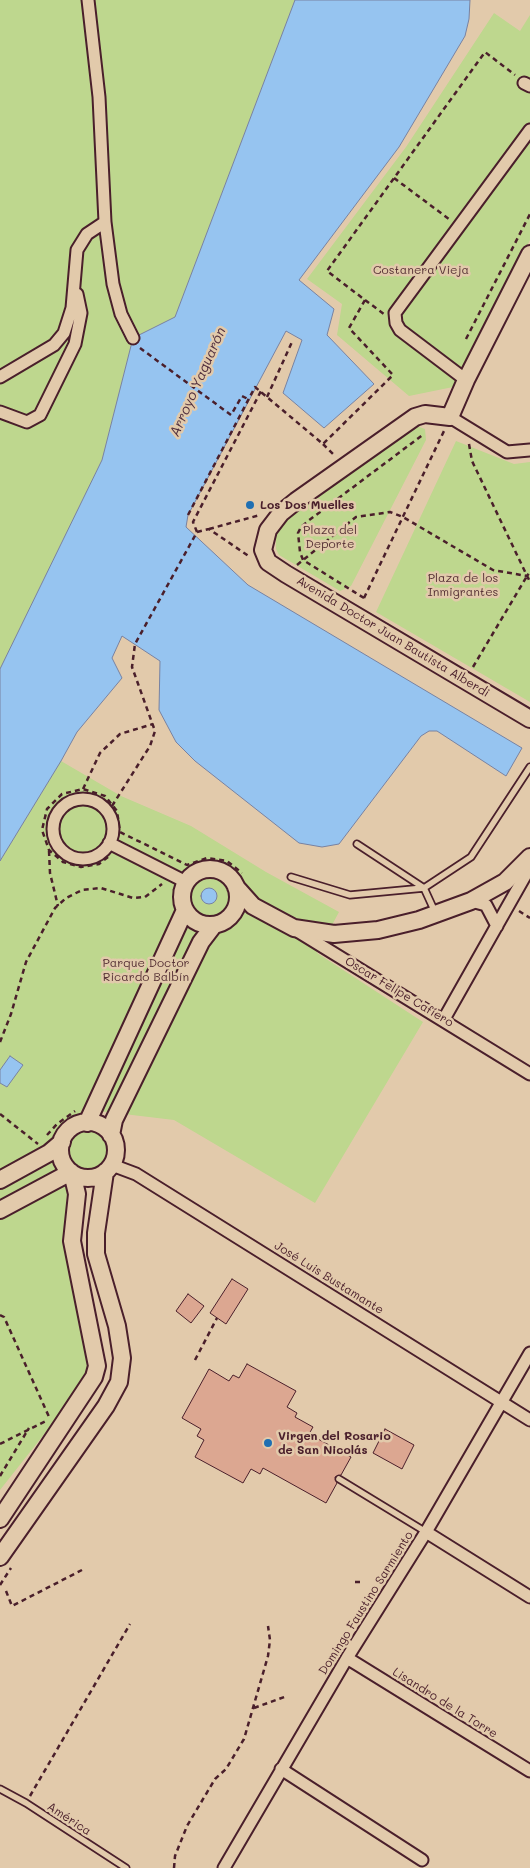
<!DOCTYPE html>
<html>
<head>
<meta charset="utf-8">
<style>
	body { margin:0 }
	canvas { display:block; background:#e2caab }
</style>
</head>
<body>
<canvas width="530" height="1868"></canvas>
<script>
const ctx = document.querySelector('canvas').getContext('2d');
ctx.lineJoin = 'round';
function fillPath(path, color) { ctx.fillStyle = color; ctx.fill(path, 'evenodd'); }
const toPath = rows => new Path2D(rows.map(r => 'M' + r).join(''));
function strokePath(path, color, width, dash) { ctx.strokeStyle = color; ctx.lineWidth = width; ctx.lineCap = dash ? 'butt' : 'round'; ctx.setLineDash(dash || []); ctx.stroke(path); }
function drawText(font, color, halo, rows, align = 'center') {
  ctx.font = font + ' Mali,sans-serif'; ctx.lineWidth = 5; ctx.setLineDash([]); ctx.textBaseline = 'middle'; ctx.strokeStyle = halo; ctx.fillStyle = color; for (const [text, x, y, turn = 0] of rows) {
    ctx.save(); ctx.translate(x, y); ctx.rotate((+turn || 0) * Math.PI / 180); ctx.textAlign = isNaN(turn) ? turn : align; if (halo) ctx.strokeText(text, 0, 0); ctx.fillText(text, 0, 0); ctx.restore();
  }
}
fillPath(toPath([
	[0,0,295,0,175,317,133,338,102,460,0,669],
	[494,13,520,31,530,15,530,240,458,386,409,396,337,335,342,304,307,279,406,147],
	[414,425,425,429,426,440,351,586,340,591,279,555,276,549,276,531,286,519],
	[456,441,514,464,530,462,530,702,376,612],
	[61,761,121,796,191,826,266,872,339,912,317,953,423,1022,315,1203,174,1120,82,1109,78,1130,88,1129,98,1131,105,1138,108,1148,104,1162,96,1168,82,1169,73,1164,66,1201,68,1232,90,1357,83,1385,0,1490,0,861]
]), '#bed78e');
const water = toPath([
	[295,0,470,0,469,19,465,36,399,147,299,280,334,309,327,335,374,384,324,428,283,393,302,340,286,331,188,515,186,527,248,585,522,748,506,776,437,731,429,731,421,736,339,844,322,847,299,843,195,761,176,742,159,710,160,661,122,636,112,658,122,678,77,732,61,761,0,861,0,669,102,460,133,338,175,317,295,0],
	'201 896a8 8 0 1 1 16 0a8 8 0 1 1-16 0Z',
	[10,1056,23,1065,7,1087,0,1083,0,1070,10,1056]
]);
fillPath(water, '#96c4f0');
strokePath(water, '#7882a1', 1);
const building = toPath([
	[232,1279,248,1289,226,1324,210,1313,232,1279],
	[188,1294,204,1306,191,1323,176,1311,188,1294],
	[247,1364,296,1391,287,1407,297,1413,295,1417,313,1427,309,1434,351,1457,341,1475,335,1477,337,1483,326,1503,263,1468,260,1474,251,1469,243,1483,195,1457,204,1440,197,1436,201,1429,182,1418,209,1369,229,1381,233,1375,239,1378,247,1364],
	[385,1429,414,1445,402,1469,373,1453,385,1429]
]);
fillPath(building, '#dca791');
strokePath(building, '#4a1f2b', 1);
const lane = toPath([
	[291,877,350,895,424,888,357,844],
	[435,912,424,888,471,857,530,767],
	[339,1479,426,1532],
	[0,1789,26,1803,126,1868]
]);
const street = toPath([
	[88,0,99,97,105,222,113,284,121,314,133,338],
	[524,83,530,86],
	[0,377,54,345,64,333,72,308,77,250,87,234,105,222],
	[466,380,400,330,396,323,395,313,530,130],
	[0,412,27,422,40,415,75,344,81,313,77,294],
	[450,417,507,452,530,450],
	'53 829a30 30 0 1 1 60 0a30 30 0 1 1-60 0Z',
	[109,843,186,882],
	[471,901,486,905,497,926],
	[299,932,530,1074],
	[444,1019,530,867],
	[112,1165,136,1174,530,1420],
	[426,1532,530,1597],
	[347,1658,530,1771],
	[281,1769,422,1860],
	[224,1868,347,1658,426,1532,530,1353]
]);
const secondary = toPath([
	[530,254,466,380,450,417,425,414,415,417,296,501,281,513,268,530,263,550,268,562,286,574,530,719],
	'182 897a28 28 0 1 1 56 0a28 28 0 1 1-56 0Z',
	[236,887,253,906,294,928,334,934,378,930,419,920,471,901,505,882,530,857],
	'60 1150a28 28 0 1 1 56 0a28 28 0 1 1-56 0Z',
	[87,1123,185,910],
	[111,1135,114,1120,201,942,214,925],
	[0,1180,49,1153,62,1142],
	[0,1210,71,1172],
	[0,1519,94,1377,97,1366,72,1241,77,1194,72,1173],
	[0,1557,106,1406,119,1382,122,1358,117,1326,96,1254,96,1233,105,1172]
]);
strokePath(lane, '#4a1f2b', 9);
strokePath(street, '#4a1f2b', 15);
strokePath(secondary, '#4a1f2b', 20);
strokePath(toPath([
	[394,178,449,219],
	[365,300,384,314],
	[466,339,530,214],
	[140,348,231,415,242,396,250,400],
	[267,397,292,342],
	[323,444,335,456],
	[469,444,472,461,530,582],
	[188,515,255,387,323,444,393,375,349,328,365,300,327,271,485,52,515,75],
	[209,529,260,515],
	[197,532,193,522,261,391],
	[197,532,209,529,250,557],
	[297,565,356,517,390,512,403,517,493,570,527,576,530,572],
	[364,598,303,560,300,552,298,533,301,527,308,521,424,434],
	[364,598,444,431],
	[473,667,527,576],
	[83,789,100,753,120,734,153,724],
	[112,806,150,746,155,731,132,667,135,644,197,532],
	[49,851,50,873,58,906],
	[108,857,99,864,81,867,63,862,49,850,42,830,47,809,62,794,83,789,105,796,117,811,120,832,187,865,207,858,227,861,242,873],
	[174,889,175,901],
	[519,911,530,918],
	[0,1042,11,1014,26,962,55,908,66,898,82,890,101,888,133,898,145,897,162,884],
	[0,1114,38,1144],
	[47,1135,57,1124,75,1111],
	[0,1315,4,1317,50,1419],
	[195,1360,217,1318],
	[0,1444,48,1420],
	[0,1476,29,1428],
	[355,1582,362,1582],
	[0,1585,11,1568],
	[6,1591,12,1606,82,1570],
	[254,1708,287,1696],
	[30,1796,130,1624],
	[174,1868,175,1856,187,1826,215,1779,226,1769,244,1739,268,1656,270,1640,268,1626]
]), '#4a1f2b', 2.5, [5, 4]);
strokePath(lane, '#e2caab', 5.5);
strokePath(street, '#e2caab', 11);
strokePath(secondary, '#e2caab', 16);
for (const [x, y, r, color] of [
	[250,505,5,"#1f6fb2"],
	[268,1443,5,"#1f6fb2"]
]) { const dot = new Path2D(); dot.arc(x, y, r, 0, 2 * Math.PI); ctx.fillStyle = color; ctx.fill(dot); strokePath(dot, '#e2caab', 2); }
drawText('12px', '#563135', '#e2caab', [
	["Costanera Vieja",421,270],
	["Plaza del",330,530],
	["Deporte",330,544],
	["Plaza de los",463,578],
	["Inmigrantes",463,592],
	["Parque Doctor",146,963],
	["Ricardo Balbín",146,977]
]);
drawText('bold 12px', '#4a1f2b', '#e2caab', [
	["Los Dos Muelles",260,505],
	["Virgen del Rosario",278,1436],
	["de San Nicolás",278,1450]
], 'left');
drawText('12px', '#4a1f2b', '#e2caab', [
	["Avenida Doctor Juan Bautista Alberdi",393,637,31],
	["Oscar Felipe Cafiero",399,992,31],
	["José Luis Bustamante",329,1278,32],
	["Domingo Faustino Sarmiento",366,1603,-58],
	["Lisandro de la Torre",445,1703,32],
	["América",69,1819,33]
]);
drawText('italic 14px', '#52303f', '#e2caab', [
	["Arroyo Yaguarón",198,382,-66]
]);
</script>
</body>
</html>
